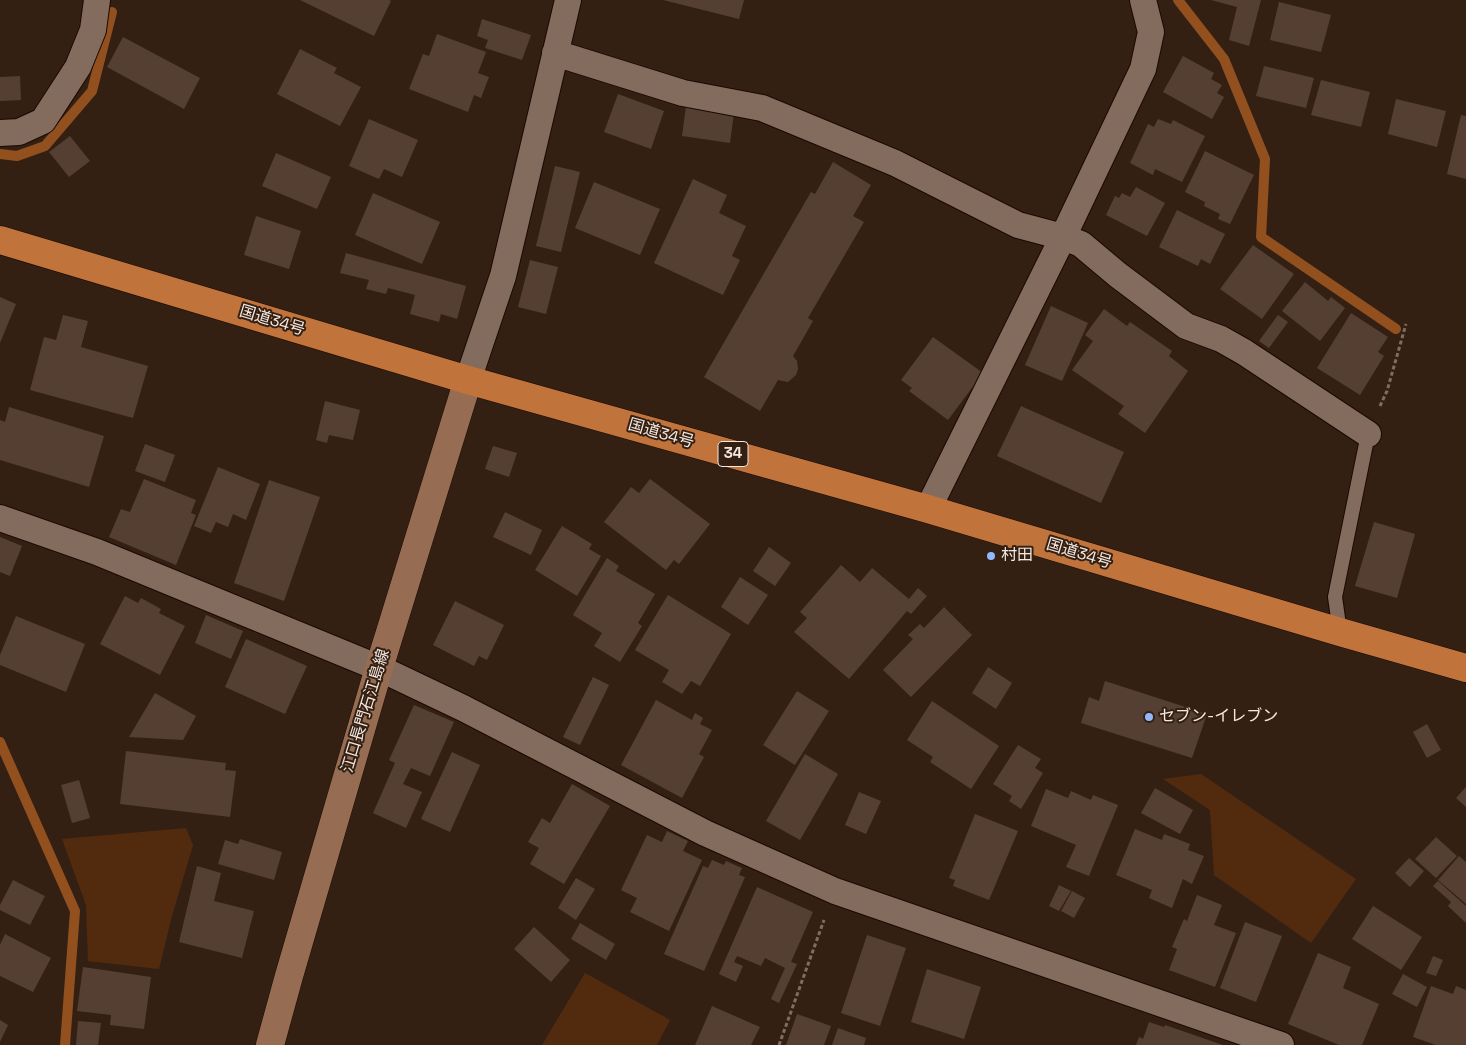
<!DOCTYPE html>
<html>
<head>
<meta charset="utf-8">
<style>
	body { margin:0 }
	canvas { display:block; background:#332013 }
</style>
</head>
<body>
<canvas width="1466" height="1045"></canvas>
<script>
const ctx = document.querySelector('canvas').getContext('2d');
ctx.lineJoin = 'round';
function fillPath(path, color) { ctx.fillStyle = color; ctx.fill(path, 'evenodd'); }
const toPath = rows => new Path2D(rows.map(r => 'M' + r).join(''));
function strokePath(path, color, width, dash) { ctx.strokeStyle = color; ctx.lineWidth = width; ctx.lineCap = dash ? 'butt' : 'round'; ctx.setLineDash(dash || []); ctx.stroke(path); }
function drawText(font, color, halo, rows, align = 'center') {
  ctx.font = font + ' "Space Grotesk","Noto Sans JP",sans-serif'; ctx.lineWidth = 4; ctx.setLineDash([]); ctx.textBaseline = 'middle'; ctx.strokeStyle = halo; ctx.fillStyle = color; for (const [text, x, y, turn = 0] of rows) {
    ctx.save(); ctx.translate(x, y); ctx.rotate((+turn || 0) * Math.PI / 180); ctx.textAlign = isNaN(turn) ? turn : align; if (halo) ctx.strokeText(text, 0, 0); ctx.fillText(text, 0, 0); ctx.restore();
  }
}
fillPath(toPath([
	[1201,774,1356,879,1311,943,1214,875,1210,810,1163,779],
	[186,828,193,845,172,916,159,969,88,961,86,905,62,839],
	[585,973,670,1020,657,1045,542,1045]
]), '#522b0f');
strokePath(toPath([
	[1178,0,1224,59,1265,159,1261,237,1396,329],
	[0,154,17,156,45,146,92,91,112,12],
	[0,742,75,911,65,1045]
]), '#93501f', 10);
fillPath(toPath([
	[300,0,389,0,391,1,374,36],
	[663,0,744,0,739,19],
	[1211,0,1261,0,1249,46,1229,40,1237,7],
	[1279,2,1331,15,1321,52,1270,40],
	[482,19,531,35,522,60,485,48,488,40,477,36],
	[437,34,486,52,478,73,489,77,481,98,474,95,468,112,409,89,423,54,429,56],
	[123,37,200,78,184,109,107,67],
	[300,49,337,68,334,73,361,87,340,126,277,94],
	[1183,56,1214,73,1211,79,1222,85,1217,93,1224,97,1212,119,1163,92],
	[1264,66,1314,78,1306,108,1256,96],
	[20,76,21,100,0,101,0,77],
	[1321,80,1370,92,1361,127,1311,115],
	[618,94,664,111,651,149,604,132],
	[1396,99,1446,111,1437,147,1388,134],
	[686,106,734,113,730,143,682,136],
	[1461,115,1466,116,1466,179,1447,174],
	[369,119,418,140,402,177,384,169,379,179,349,166],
	[1158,119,1171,124,1173,120,1205,136,1182,182,1155,169,1153,175,1130,163,1148,124,1154,127],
	[70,136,90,161,69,177,49,152],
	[1205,151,1254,175,1230,224,1218,219,1220,214,1204,206,1205,202,1185,192],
	[276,153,331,177,317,209,262,186],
	[833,162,871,185,853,216,864,222,808,318,813,321,793,356,797,361,798,369,796,375,788,382,778,380,760,411,704,377,811,192,815,194],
	[555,166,580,172,561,252,536,246],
	[693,179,727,195,719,213,746,226,732,256,740,260,723,295,654,263],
	[594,182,660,209,640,255,575,228],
	[1136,187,1165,203,1147,236,1106,215,1115,196,1119,198,1122,193,1130,197],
	[373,193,440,222,422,264,355,235],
	[1177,210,1225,234,1210,264,1201,259,1198,266,1159,247],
	[256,216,301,231,289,269,244,255],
	[1253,245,1294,274,1262,319,1220,289],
	[346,253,466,286,457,319,441,314,439,322,410,314,415,295,388,288,386,294,366,289,369,280,340,273],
	[530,260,558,267,546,314,518,307],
	[1305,282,1328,301,1331,297,1345,308,1320,341,1282,311],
	[0,297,16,304,0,343],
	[1051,306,1088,323,1062,381,1025,365],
	[1104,309,1127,326,1130,322,1172,351,1169,356,1188,371,1145,433,1118,414,1124,406,1072,370,1093,341,1085,335],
	[1351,313,1388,337,1378,352,1384,356,1360,395,1317,368],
	[63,315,88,321,81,347,148,366,133,418,30,390,44,337,56,340],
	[1278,315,1288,322,1269,348,1259,341],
	[933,337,983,373,948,420,909,391,912,388,901,380],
	[325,401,360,410,353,440,329,435,327,443,316,440],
	[1021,406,1124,452,1101,503,997,456],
	[9,407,104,436,89,487,0,460,0,420,5,422],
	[145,444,175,455,165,482,135,471],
	[493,446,517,453,509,477,485,469],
	[218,467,260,484,246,520,233,514,228,527,216,522,211,533,194,526],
	[144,479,196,500,191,513,196,515,176,565,109,537,121,509,130,512],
	[650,479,710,524,679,564,674,560,666,570,604,522,631,487,639,493],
	[269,480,320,497,284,601,234,583],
	[505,512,542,530,531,555,493,537],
	[1374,522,1415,534,1397,598,1355,586],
	[562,526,592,544,589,549,601,556,577,596,535,570],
	[0,537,22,546,10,576,0,572],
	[769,547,791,563,775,586,753,571],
	[607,558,619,566,616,571,655,594,638,623,642,626,620,662,594,646,602,633,573,615],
	[841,565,860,582,872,568,909,599,918,588,927,596,911,614,907,611,849,679,794,632,807,618,800,612],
	[740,577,768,595,748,625,721,607],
	[668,595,731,634,700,686,691,681,682,694,662,682,669,670,635,650],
	[125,596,138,603,141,598,161,609,159,613,185,626,160,675,100,644],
	[455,601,504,625,487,660,479,656,474,666,433,645],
	[944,607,972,635,911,697,883,670,913,639,908,635,920,624,924,628],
	[206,615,243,631,231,659,195,643],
	[16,616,85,644,66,692,0,665,0,655],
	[246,639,307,666,285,714,225,687],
	[988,667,1012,683,996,709,972,693],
	[593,677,609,685,580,745,563,737],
	[1105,681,1207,714,1192,758,1081,723,1089,697,1099,701],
	[797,691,829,711,795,765,763,745],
	[155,693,196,716,183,740,129,737],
	[656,700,692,720,695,713,703,718,700,724,712,730,699,754,704,757,682,798,621,765],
	[932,701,999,746,971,789,930,762,933,757,907,740],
	[414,705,454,722,430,776,411,768,403,784,422,792,406,828,373,813,395,763,389,760],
	[1427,724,1441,750,1427,758,1413,732],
	[1018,745,1041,759,1035,768,1043,773,1021,809,1009,801,1012,796,993,784],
	[126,751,226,763,225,770,236,771,230,817,120,804],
	[452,752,480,765,450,832,421,819],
	[805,754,838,774,800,840,766,821],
	[79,780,90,818,72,823,61,785],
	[572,784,610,806,564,884,530,864,539,848,528,842,542,818,550,823],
	[1466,787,1466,807,1456,798],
	[1155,788,1193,810,1180,834,1141,813],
	[1046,789,1068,798,1071,791,1091,800,1093,795,1118,805,1089,876,1066,867,1076,845,1031,826],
	[859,792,881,801,866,834,845,825],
	[975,814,1018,831,989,900,953,886,955,880,949,878],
	[1135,829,1162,840,1164,834,1190,844,1188,850,1204,856,1192,884,1183,879,1172,908,1149,898,1152,890,1116,875],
	[667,831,688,841,683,851,702,860,669,931,630,912,637,898,621,890,647,835,662,842],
	[1436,837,1457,856,1436,878,1415,859],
	[240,839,282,852,274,880,218,864,225,840,238,844],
	[1459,856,1466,862,1466,904,1438,880],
	[1409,858,1424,871,1410,887,1395,873],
	[712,860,724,865,726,861,742,868,739,875,745,877,704,971,664,954,703,866,708,868],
	[197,866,221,873,214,901,254,911,242,958,179,942],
	[576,878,595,889,576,920,558,908],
	[13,880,45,896,30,925,0,910,0,905],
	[1438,881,1466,906,1466,923,1448,906,1451,902,1433,886],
	[1059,885,1071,891,1059,911,1049,906],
	[757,887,813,912,791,962,797,964,779,1003,771,999,785,968,765,958,761,966,737,956,734,962,743,966,736,982,719,974],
	[1072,891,1085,898,1074,918,1061,911],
	[1197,895,1222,905,1214,925,1236,933,1215,987,1169,970,1177,949,1172,947,1184,919,1187,921],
	[1373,906,1422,937,1401,970,1352,939],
	[1245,922,1282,936,1256,1002,1220,988],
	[580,923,615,944,606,960,571,939],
	[534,927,570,960,551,982,514,949],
	[5,934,51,958,33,992,0,976,0,945],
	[867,935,906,948,880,1026,841,1013],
	[1318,953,1351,967,1343,988,1379,1004,1362,1045,1339,1045,1288,1024],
	[1433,956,1443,960,1436,976,1426,973],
	[83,967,151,977,144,1029,110,1025,111,1015,77,1011],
	[927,969,981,987,964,1039,911,1022],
	[1403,974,1427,987,1417,1007,1392,994],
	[1431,986,1453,994,1456,986,1466,990,1466,1045,1436,1045,1413,1037],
	[712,1006,760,1027,751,1045,695,1045],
	[797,1014,831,1026,824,1045,786,1045],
	[0,1020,8,1025,0,1042],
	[78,1021,101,1023,98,1045,76,1045],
	[1149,1022,1164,1027,1165,1025,1223,1045,1136,1045,1139,1037,1143,1039],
	[838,1028,866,1038,864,1045,832,1045]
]), '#543f32');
const lane = toPath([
	[1340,632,1335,597,1368,434]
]);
const street = toPath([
	[555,53,683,93,762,108,895,163,1018,225,1063,237,1081,244,1118,275,1186,326,1221,339,1244,352,1368,434],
	[0,133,19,132,43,121,78,67,93,30,97,0],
	[468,380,503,276,568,0],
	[928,509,1063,237,1143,69,1151,32,1143,0],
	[0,518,97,552,379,668,463,708,705,833,835,891,1281,1045]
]);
const secondary = toPath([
	[270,1045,289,976,379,668,468,380]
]);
const highway = toPath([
	[0,240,468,380,928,509,1340,632,1466,668]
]);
strokePath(lane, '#1a0901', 16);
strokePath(street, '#1a0901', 28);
strokePath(secondary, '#1a0901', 29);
strokePath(highway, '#1a0901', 29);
strokePath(toPath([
	[1380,406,1387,391,1406,324],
	[779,1045,824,920]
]), '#7e6d62', 3, [4, 2.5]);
strokePath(lane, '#836b5d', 14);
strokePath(street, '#836b5d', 26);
strokePath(secondary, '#966d53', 28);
strokePath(highway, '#c1733c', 28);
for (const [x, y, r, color] of [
	[991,556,5,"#93b7fd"],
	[1149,717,5,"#93b7fd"]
]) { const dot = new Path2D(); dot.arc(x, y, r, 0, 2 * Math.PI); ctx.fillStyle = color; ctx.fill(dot); strokePath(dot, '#332013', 2); }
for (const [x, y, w] of [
	[733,454,30]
]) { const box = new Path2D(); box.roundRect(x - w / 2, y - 12.5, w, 25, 4); ctx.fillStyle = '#332013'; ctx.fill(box); strokePath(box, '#f5e8e0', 1); }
drawText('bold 15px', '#f5e8e0', null, [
	["34",733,454]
]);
drawText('16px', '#f5e8e0', '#332013', [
	["国道34号",272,321,17],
	["国道34号",661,434,16],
	["国道34号",1079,554,17],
	["江口長門石江島線",366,711,-73]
]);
drawText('16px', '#f5e8e0', '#332013', [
	["村田",1001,556],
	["セブン-イレブン",1159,717]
], 'left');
</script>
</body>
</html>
